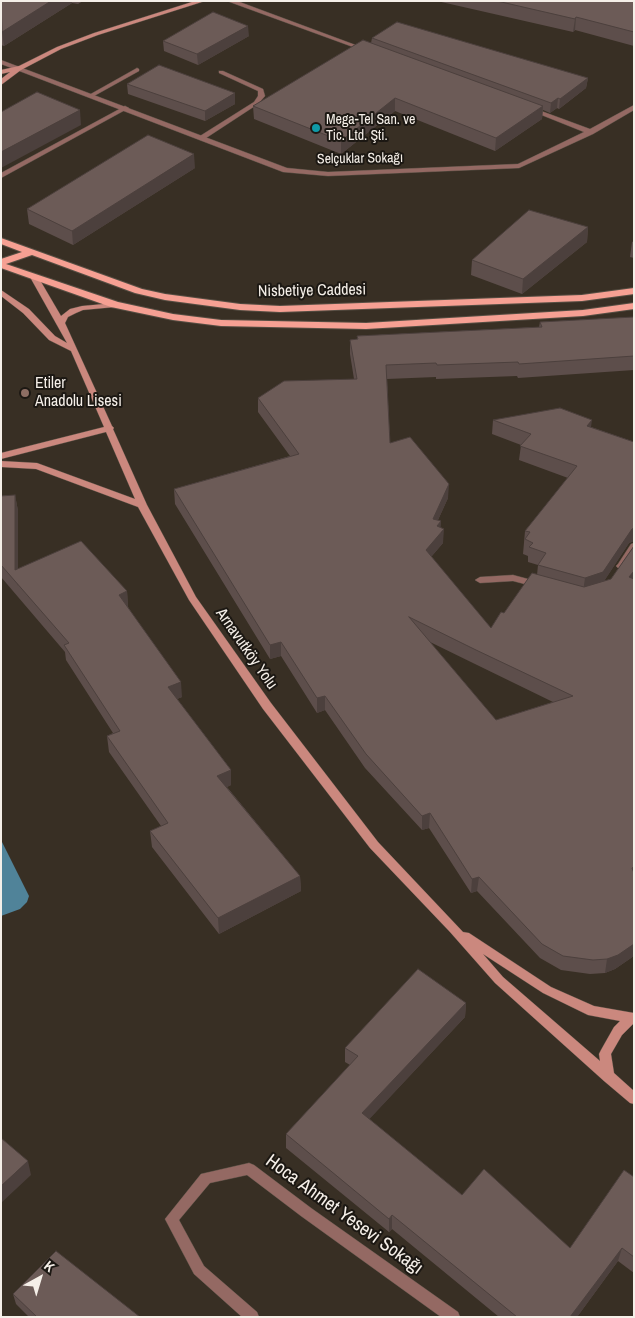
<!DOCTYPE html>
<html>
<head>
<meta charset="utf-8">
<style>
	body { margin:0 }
	#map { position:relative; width:635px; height:1318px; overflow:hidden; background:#382f24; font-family:"Archivo Narrow",sans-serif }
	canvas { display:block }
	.frame { position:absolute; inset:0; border:2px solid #f5efe8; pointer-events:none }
	.north { position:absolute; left:15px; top:1253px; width:50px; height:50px; -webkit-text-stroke:4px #1c1813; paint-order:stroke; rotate:39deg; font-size:14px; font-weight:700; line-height:20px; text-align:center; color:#f5efe8 }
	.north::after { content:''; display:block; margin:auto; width:18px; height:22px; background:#f5efe8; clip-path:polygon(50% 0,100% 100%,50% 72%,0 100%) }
</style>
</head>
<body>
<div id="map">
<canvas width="635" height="1318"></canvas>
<div class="frame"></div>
<div class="north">K</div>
</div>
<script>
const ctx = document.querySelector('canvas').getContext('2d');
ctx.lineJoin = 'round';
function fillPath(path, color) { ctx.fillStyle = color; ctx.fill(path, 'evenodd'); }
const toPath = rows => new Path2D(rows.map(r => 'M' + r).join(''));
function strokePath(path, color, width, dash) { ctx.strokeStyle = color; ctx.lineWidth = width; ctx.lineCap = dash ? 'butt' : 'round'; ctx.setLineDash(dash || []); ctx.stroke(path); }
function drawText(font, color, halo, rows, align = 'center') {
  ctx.font = font + ' "Archivo Narrow",sans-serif'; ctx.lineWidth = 4; ctx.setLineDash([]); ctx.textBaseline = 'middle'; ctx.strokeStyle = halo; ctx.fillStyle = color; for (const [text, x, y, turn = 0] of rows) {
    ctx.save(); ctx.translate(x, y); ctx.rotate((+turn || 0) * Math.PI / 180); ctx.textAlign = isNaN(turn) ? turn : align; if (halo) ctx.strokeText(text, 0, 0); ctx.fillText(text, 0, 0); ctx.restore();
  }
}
fillPath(toPath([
	[1,840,29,896,27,902,20,909,1,916]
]), '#508399');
const lane = toPath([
	[137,68,139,69,139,71,94,96,89,95,137,68],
	[219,71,223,71,263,89,265,96,258,104,203,140,200,140,200,136,254,102,258,96,258,91,219,73,219,71],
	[125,106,129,108,127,109,1,178,1,173,125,106]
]);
const street = toPath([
	[227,1,237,1,369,50,364,51,227,1],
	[1,60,287,168,328,172,518,164,584,132,529,110,529,108,533,108,590,129,634,105,634,110,593,134,519,168,328,176,283,172,1,64,1,60],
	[634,543,634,554,624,568,618,568,616,566,618,564,631,544,634,543],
	[513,575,543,583,545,585,540,588,513,581,480,583,475,580,480,577,513,575],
	[249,1163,254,1165,311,1208,458,1312,460,1317,441,1317,301,1216,247,1175,210,1183,179,1220,204,1266,257,1312,259,1317,242,1317,194,1274,165,1219,201,1174,249,1163]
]);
const secondary = toPath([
	[195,1,205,1,98,35,61,49,21,70,1,85,1,79,10,72,1,74,1,70,19,66,57,47,94,33,195,1],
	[31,275,37,275,61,316,70,309,82,306,115,303,119,305,115,307,83,310,76,313,68,317,65,323,112,426,114,428,113,429,147,505,196,597,271,703,378,842,463,932,469,933,551,987,594,1006,634,1013,634,1023,622,1035,611,1054,614,1073,634,1091,634,1104,630,1103,604,1081,495,983,450,932,370,848,263,709,189,600,138,507,36,469,1,467,1,461,37,463,135,499,106,432,1,459,1,453,104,427,71,351,49,340,23,313,1,296,1,290,29,309,55,336,67,343,30,277,31,275],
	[483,954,543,993,588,1015,620,1021,614,1027,601,1050,599,1054,600,1061,503,977,483,954]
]);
const primary = toPath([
	[1,238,142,289,165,294,240,304,280,306,582,295,634,288,634,294,582,301,280,312,240,310,165,300,135,293,32,255,6,264,118,302,173,314,221,320,366,323,583,310,634,303,634,309,583,316,366,329,221,326,173,320,111,307,1,268,1,259,22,252,1,244,1,238]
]);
strokePath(lane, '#564e43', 1);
strokePath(street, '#564e43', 1);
strokePath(secondary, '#564e43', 1);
strokePath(primary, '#564e43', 2);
fillPath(lane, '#946963');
fillPath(street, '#946963');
fillPath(secondary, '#cb887e');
fillPath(primary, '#f6a093');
fillPath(toPath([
	[1,1,83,1,78,4,72,3,4,46,1,45],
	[437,1,634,1,634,46,575,30,573,32],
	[249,36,198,65,164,51,163,41],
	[372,38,588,78,586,88,559,109,557,108,550,113,543,110,542,119,495,151,395,111,341,154,254,119,253,106,371,43],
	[127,84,235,104,205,121,128,94],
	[195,168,73,245,29,224,27,209],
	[588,227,587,242,522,294,471,275,472,260],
	[634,241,634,258,630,257,632,242],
	[634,317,634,370,518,378,517,376,436,379,436,377,387,379,390,443,448,498,438,520,441,521,440,528,443,543,431,557,491,628,504,613,537,575,538,565,528,562,528,556,523,554,525,531,568,478,519,460,521,445,492,434,493,420,591,427,634,442,634,541,629,543,604,581,611,579,634,546,634,955,631,958,615,969,605,973,590,974,561,970,540,958,477,891,471,893,429,828,422,830,365,768,325,710,317,713,281,656,270,659,175,504,174,489,290,456,258,412,258,398,354,379,350,354,350,340,357,339,357,336,539,327,540,322],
	[430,642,475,664,553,702,496,720],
	[15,495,18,511,18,569,127,591,128,607,182,697,177,699,231,770,231,785,227,787,300,876,301,891,219,934,152,847,150,831,161,826,109,752,107,736,113,733,66,660,65,652,1,577,1,496],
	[466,1003,465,1017,369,1119,462,1195,570,1248,634,1177,634,1273,618,1261,577,1317,499,1317,392,1229,389,1232,286,1148,286,1134,350,1065,345,1062,345,1048],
	[13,1294,140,1317,29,1317,16,1304]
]), '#5d4e4b');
fillPath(toPath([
	[51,1,72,1,72,3,4,46,2,32],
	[576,17,575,30,573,32,575,19],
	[248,26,249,36,198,65,197,54],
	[588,78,586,88,559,109,560,99],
	[235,93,235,104,205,121,205,111],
	[395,98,395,111,341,154,341,141],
	[558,98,557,108,550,113,551,103],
	[543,106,542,119,495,151,496,138],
	[80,110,81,125,1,168,1,152],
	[194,154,195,168,73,245,72,231],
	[588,227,587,242,522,294,523,279],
	[592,420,590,434,587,426],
	[449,484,448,498,432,533,433,519],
	[15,495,18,511,18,586,15,570],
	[441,521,440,534,444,529,443,543,425,564,426,550,437,526],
	[634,528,633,541,629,543,601,586,583,592,585,578,632,529],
	[634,571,634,582,629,577],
	[127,591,128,607,119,595],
	[281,642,281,656,270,659,270,645],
	[181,682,182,697,169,702,168,687],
	[325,696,325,710,317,713,317,698],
	[231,770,231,785,218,791,217,776],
	[430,813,429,828,422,830,422,816],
	[300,876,301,891,219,934,218,918],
	[479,877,477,891,471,893,472,879],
	[634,944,634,955,631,958,615,969,605,973,607,959],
	[466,1003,465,1017,362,1127,362,1113],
	[28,1161,31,1175,1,1203,1,1186],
	[392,1215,392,1229,389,1232,389,1219],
	[622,1248,618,1261,577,1317,570,1317]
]), '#4c403d');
const building = toPath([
	[1,1,51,1,2,32,1,1],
	[497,1,634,1,634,32,576,17,575,19,497,1],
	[213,12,248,26,197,54,163,41,213,12],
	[397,22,588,78,560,99,558,98,551,103,372,38,397,22],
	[363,40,543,106,496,138,395,98,341,141,253,106,363,40],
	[159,65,235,93,205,111,127,84,159,65],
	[37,92,80,110,1,152,1,112,37,92],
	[148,135,194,154,72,231,27,209,148,135],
	[529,210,588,227,523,279,472,260,529,210],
	[634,317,634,356,519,364,518,362,437,365,436,363,386,365,390,443,410,437,449,484,433,519,441,521,437,526,444,529,426,550,491,628,501,612,504,613,532,573,584,587,611,579,634,546,634,571,629,577,634,579,634,867,632,868,634,873,634,944,618,955,607,959,593,960,563,956,542,944,479,877,472,879,430,813,422,816,366,754,325,696,317,698,281,642,270,645,174,489,299,454,258,398,284,381,357,379,350,340,358,339,357,336,542,327,540,322,634,317],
	[409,617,476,650,573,696,496,720,409,617],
	[560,408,592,420,587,426,634,442,634,528,632,529,603,572,585,578,538,565,546,553,529,547,533,543,525,539,530,532,525,531,577,466,520,446,531,434,493,420,560,408],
	[15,495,15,570,81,541,127,591,119,595,181,682,168,687,231,770,217,776,300,876,218,918,150,831,168,823,107,736,120,731,64,645,69,643,1,565,1,496,15,495],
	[418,969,466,1003,362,1113,462,1195,484,1169,570,1248,624,1170,634,1177,634,1257,622,1248,570,1317,517,1317,392,1215,389,1219,286,1134,358,1056,345,1048,418,969],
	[1,1138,28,1161,1,1186,1,1138],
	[56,1251,140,1317,37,1317,13,1294,56,1251]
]);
fillPath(building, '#6c5b57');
strokePath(building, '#4c403d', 1);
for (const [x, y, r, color] of [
	[316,128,5,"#0f9aa8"],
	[25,393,5,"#8d6e63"]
]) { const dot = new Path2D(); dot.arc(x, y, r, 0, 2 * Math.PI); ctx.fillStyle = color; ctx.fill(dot); strokePath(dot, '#1c1813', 2); }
drawText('14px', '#f5efe8', '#1c1813', [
	["Mega-Tel San. ve",326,120],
	["Tic. Ltd. Şti.",326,136]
], 'left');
drawText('14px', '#f5efe8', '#1c1813', [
	["Selçuklar Sokağı",360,159,-1]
]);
drawText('16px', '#f5efe8', '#1c1813', [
	["Nisbetiye Caddesi",312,291,-1],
	["Arnavutköy Yolu",246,649,55]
]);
drawText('16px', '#f5efe8', '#1c1813', [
	["Etiler",35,384],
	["Anadolu Lisesi",35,402]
], 'left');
drawText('19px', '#f5efe8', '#1c1813', [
	["Hoca Ahmet Yesevi Sokağı",344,1215,36]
]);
</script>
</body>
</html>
